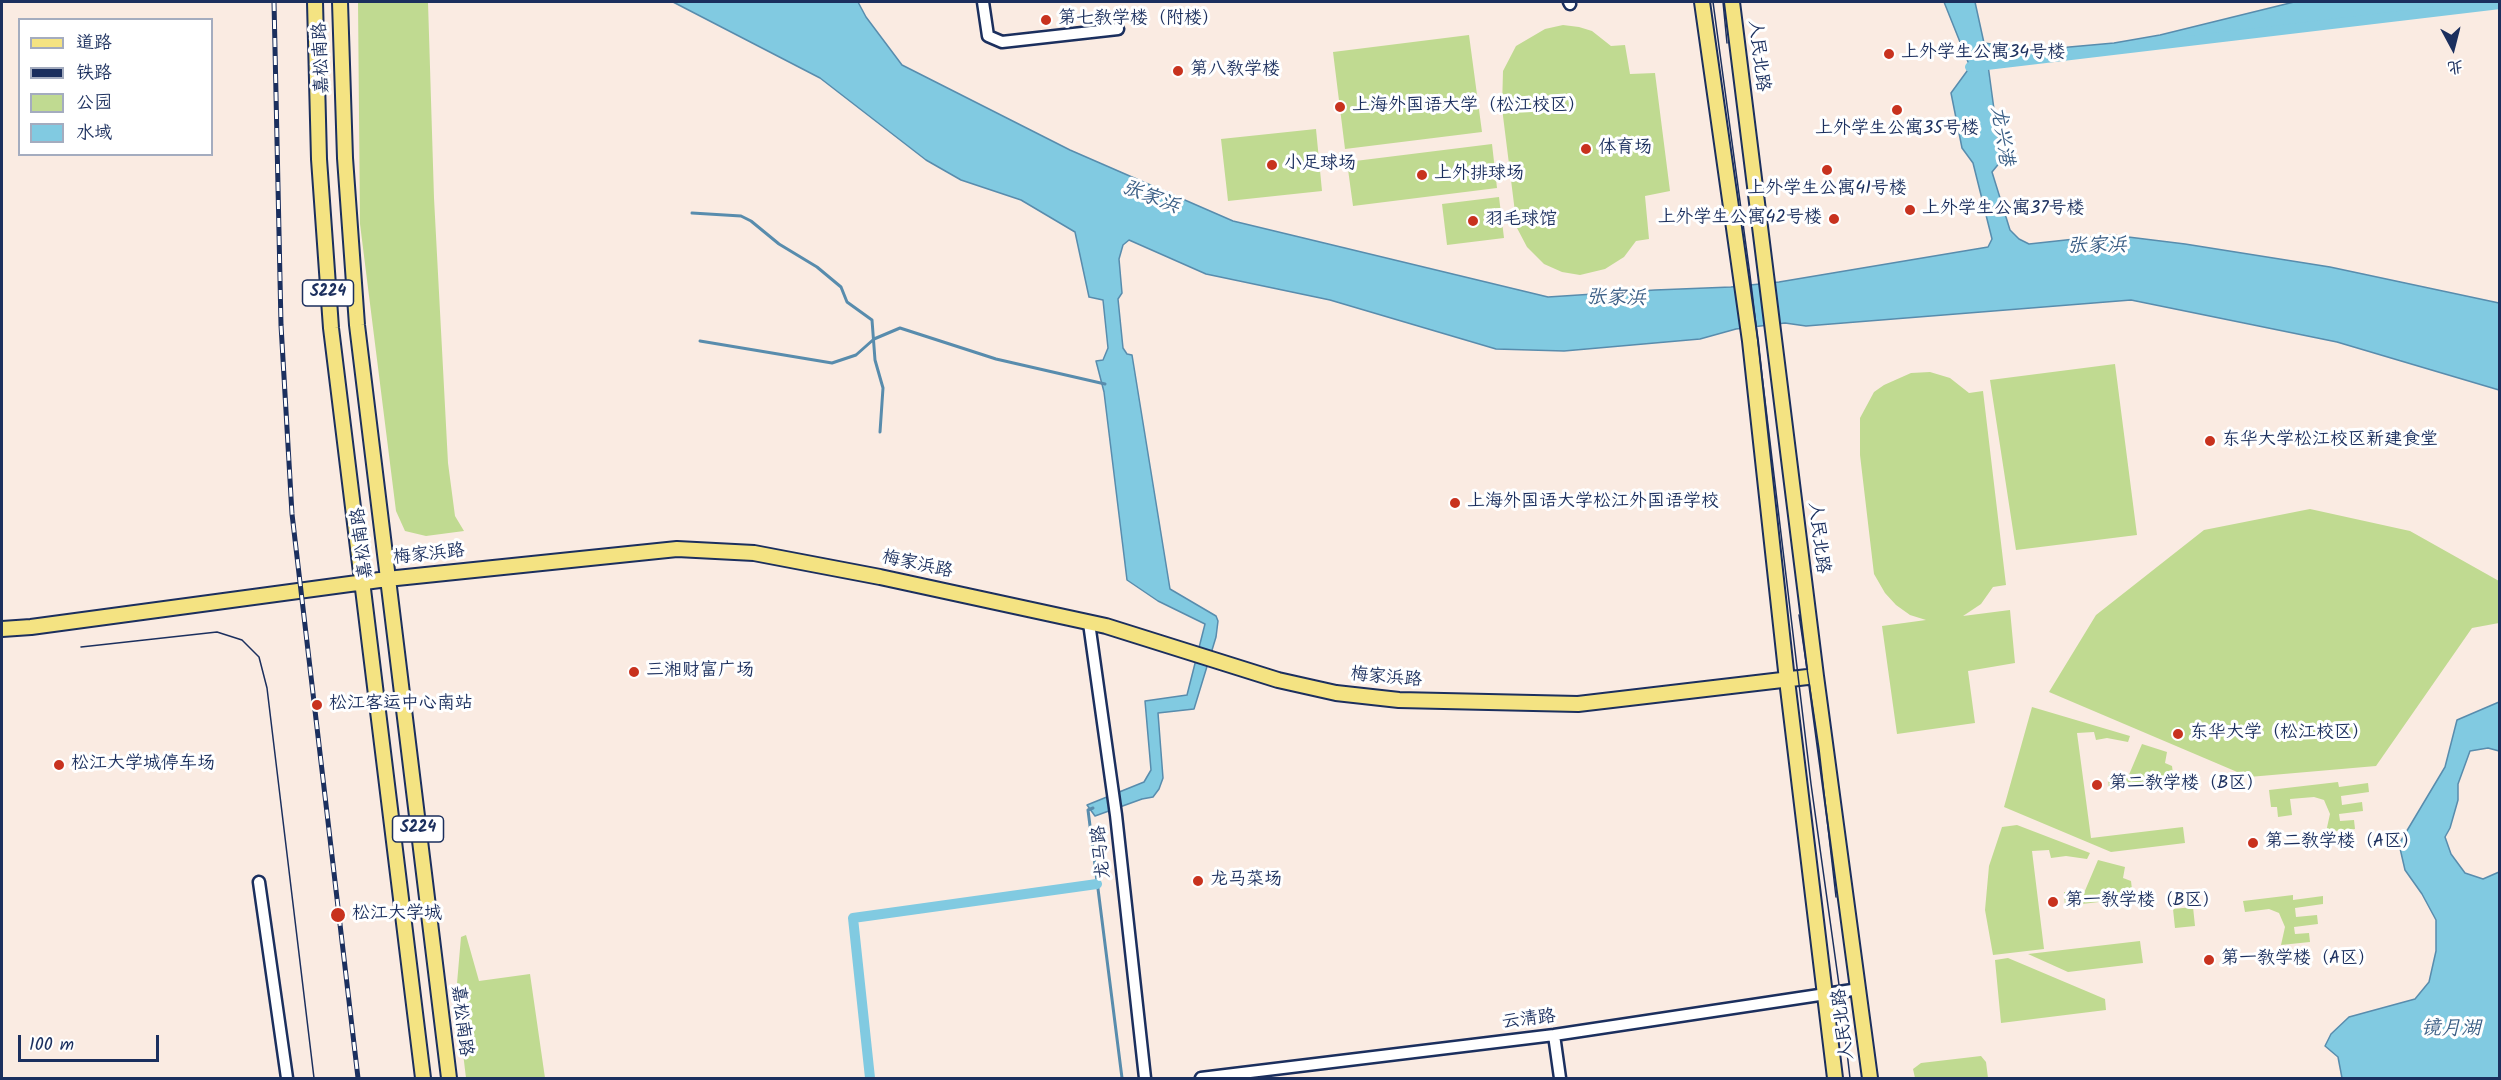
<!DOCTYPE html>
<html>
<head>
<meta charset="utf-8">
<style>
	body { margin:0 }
	#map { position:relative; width:2501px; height:1080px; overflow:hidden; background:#faebe2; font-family:Kalam,"LXGW WenKai TC",sans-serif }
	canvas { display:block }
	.frame { position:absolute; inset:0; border:3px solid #1b2f5e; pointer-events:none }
	.legend { position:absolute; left:18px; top:18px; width:195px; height:138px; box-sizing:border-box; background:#fff; border:2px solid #a4acbf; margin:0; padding:8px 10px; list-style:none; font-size:18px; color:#1b2f5e }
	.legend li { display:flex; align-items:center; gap:12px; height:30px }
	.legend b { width:30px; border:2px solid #a4acbf }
	.north { position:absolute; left:2423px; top:18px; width:60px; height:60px; -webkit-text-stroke:4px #fff; paint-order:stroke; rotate:173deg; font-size:16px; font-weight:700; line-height:24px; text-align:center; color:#1b2f5e }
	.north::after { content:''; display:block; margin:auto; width:21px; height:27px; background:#1b2f5e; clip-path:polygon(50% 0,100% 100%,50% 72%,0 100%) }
	.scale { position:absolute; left:18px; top:1035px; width:141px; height:27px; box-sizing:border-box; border:3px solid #1b2f5e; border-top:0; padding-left:8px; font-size:18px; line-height:21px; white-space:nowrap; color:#1b2f5e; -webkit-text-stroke:4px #fff; paint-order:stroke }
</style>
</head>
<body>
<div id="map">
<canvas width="2501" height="1080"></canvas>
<div class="frame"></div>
<ul class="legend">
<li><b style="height:8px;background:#f4e382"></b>道路</li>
<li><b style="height:8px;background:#1b2f5e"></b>铁路</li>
<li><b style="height:16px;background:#c0da91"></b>公园</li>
<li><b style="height:16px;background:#81cae1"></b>水域</li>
</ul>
<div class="north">北</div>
<div class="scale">100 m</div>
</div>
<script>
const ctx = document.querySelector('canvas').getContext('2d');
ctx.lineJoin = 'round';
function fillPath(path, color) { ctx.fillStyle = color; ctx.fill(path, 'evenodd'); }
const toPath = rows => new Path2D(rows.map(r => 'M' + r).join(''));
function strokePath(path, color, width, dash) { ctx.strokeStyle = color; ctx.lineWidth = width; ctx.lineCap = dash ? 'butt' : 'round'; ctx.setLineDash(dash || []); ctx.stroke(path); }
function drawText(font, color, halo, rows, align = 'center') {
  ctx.font = font + ' Kalam,"LXGW WenKai TC",sans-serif'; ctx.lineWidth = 6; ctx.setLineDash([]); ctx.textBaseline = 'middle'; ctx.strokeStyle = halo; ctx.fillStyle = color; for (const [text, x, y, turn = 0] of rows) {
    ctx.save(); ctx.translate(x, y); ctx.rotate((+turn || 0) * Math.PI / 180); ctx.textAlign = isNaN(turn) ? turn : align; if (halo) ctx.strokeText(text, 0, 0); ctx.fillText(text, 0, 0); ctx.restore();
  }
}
fillPath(toPath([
	[358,2,428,2,434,198,448,463,455,516,464,531,426,536,405,531,396,511,360,224],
	[1563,25,1579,27,1592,31,1611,46,1625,45,1630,74,1655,73,1670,191,1645,196,1649,239,1636,241,1624,257,1605,269,1580,275,1562,272,1544,264,1527,247,1517,228,1502,108,1503,71,1516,46,1545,29],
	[1469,35,1482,132,1345,149,1333,52],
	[1316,129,1322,191,1228,201,1221,139],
	[1492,144,1497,188,1353,206,1347,162],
	[1499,197,1504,238,1447,245,1442,204],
	[2115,364,2137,535,2016,550,1990,380],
	[1930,372,1950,378,1969,393,1983,391,2006,585,1993,587,1981,604,1963,616,2010,610,2015,663,1968,671,1975,723,1897,734,1882,626,1926,620,1910,615,1896,605,1885,593,1874,574,1860,455,1860,418,1874,392,1884,385,1911,373],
	[2310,509,2410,531,2499,581,2499,623,2472,628,2376,766,2249,777,2049,692,2096,615,2204,530],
	[2032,707,2130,736,2128,742,2107,738,2096,740,2094,732,2077,733,2091,838,2183,827,2185,843,2111,852,2004,807],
	[2142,744,2167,752,2165,763,2172,766,2174,782,2109,790,2108,776,2128,777],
	[2338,782,2339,787,2368,783,2369,792,2341,796,2342,805,2362,802,2363,811,2339,814,2340,821,2354,820,2355,829,2326,832,2330,814,2324,800,2314,797,2290,799,2292,815,2278,817,2277,807,2271,807,2269,790],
	[2017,825,2090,853,2087,859,2066,856,2051,858,2049,850,2032,851,2044,949,1993,955,1985,910,1989,866,2002,827],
	[2098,860,2125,867,2123,878,2131,881,2133,898,2065,906,2064,892,2084,893],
	[2293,895,2293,900,2323,896,2323,904,2295,908,2296,917,2317,915,2318,924,2294,927,2295,934,2309,933,2310,942,2281,945,2285,927,2279,913,2269,909,2245,912,2243,901],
	[2193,907,2195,926,2175,928,2173,909],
	[466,935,479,981,530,974,545,1078,466,1078,456,995,461,937],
	[2140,941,2143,963,2068,972,2028,954],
	[2008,958,2105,999,2106,1010,2001,1023,1995,960],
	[1981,1056,1986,1062,1988,1078,1915,1078,1913,1069,1921,1063]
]), '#c0da91');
const water = toPath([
	[673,2,858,2,866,17,902,65,1070,150,1233,221,1548,297,1655,290,1731,287,1779,282,1988,247,1992,239,1973,163,1962,148,1951,93,1970,67,1944,2,1975,2,1984,43,2036,50,2114,43,2160,35,2294,2,2488,2,1988,65,2001,161,1992,172,2010,230,2019,239,2029,244,2112,235,2185,244,2330,267,2499,303,2499,390,2337,342,2131,300,1806,326,1785,323,1736,329,1700,339,1564,351,1496,349,1330,300,1206,274,1129,240,1123,245,1119,259,1122,293,1118,299,1123,348,1127,354,1132,355,1170,589,1216,616,1218,621,1216,637,1194,709,1158,713,1163,778,1159,789,1153,797,1142,799,1095,816,1087,805,1144,782,1151,770,1145,701,1187,695,1205,624,1158,601,1127,580,1104,392,1096,361,1103,360,1108,348,1103,300,1089,297,1075,232,1021,200,961,180,926,160,820,78,673,2],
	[2499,702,2499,751,2488,748,2470,751,2458,784,2458,800,2450,828,2445,837,2451,854,2465,873,2483,879,2499,872,2499,1078,2342,1078,2338,1057,2325,1046,2331,1034,2349,1017,2415,999,2429,982,2436,951,2436,920,2422,894,2405,870,2399,844,2445,767,2457,720,2499,702]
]);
fillPath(water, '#81cae1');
strokePath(water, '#588cad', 1.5);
strokePath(toPath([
	[692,213,741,216,751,221,779,244,817,267,841,287,847,302,872,320,875,360,883,388,880,432],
	[700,341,832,363,856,355,874,339,900,328,996,359,1105,384],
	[1093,808,1088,810,1122,1078]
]), '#588cad', 3);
strokePath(toPath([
	[1970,67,2500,4],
	[870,1078,853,918,1097,884]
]), '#81cae1', 10);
const minor = toPath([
	[983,2,988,36,1002,42,1118,29],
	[1569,2,1570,4],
	[1089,623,1116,815,1145,1078],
	[259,882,287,1078],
	[1554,1035,1560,1078],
	[1201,1078,1554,1035,1859,989]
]);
const major = toPath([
	[315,2,319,159,331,328,423,1078],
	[340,2,345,158,357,325,449,1078],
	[1702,2,1750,341,1787,680,1835,1078],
	[1732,2,1816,676,1870,1078],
	[2,629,31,627,387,579,677,549,754,553,880,577,1106,626,1278,680,1336,693,1399,700,1578,704,1816,676]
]);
strokePath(minor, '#1b2f5e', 15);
strokePath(major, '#1b2f5e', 18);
strokePath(minor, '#fff', 10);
strokePath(major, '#f4e382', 14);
strokePath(toPath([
	[1713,2,1750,275,1811,784,1840,992,1850,1078],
	[1723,2,1727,43],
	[1799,615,1819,749,1836,897],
	[81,647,217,632,242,640,259,657,267,688,314,1078]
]), '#1b2f5e', 1.5);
const rail = toPath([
	[274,2,281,325,292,514,358,1078]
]);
strokePath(rail, '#1b2f5e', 5);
strokePath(rail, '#fff', 3, [9]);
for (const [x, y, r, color] of [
	[1046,20,6,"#c8321e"],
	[1889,54,6,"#c8321e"],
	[1178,71,6,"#c8321e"],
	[1340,107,6,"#c8321e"],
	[1897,110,6,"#c8321e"],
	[1586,149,6,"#c8321e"],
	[1272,165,6,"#c8321e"],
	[1827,170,6,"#c8321e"],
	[1422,175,6,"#c8321e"],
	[1910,210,6,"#c8321e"],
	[1834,219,6,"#c8321e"],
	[1473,221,6,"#c8321e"],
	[2210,441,6,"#c8321e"],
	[1455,503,6,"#c8321e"],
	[634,672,6,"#c8321e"],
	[317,705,6,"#c8321e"],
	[2178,734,6,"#c8321e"],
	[59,765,6,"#c8321e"],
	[2097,785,6,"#c8321e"],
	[2253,843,6,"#c8321e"],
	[1198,881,6,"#c8321e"],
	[2053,902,6,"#c8321e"],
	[338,915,8,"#c8321e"],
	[2209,960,6,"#c8321e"]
]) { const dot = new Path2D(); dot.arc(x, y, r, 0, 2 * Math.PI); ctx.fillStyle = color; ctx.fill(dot); strokePath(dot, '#fff', 2); }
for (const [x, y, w] of [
	[328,293,51],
	[418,829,51]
]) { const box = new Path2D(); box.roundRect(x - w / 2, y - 13, w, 26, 4.5); ctx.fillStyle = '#fff'; ctx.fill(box); strokePath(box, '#1b2f5e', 1.5); }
drawText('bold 16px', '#1b2f5e', null, [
	["S224",328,293],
	["S224",418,829]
]);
drawText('18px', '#1b2f5e', '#fff', [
	["第七教学楼（附楼）",1058,20],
	["上外学生公寓34号楼",1901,54],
	["第八教学楼",1190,71],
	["上海外国语大学（松江校区）",1352,107],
	["上外学生公寓35号楼",1897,130,"center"],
	["体育场",1598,149],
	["小足球场",1284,165],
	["上外排球场",1434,175],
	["上外学生公寓41号楼",1827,190,"center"],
	["上外学生公寓37号楼",1922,210],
	["上外学生公寓42号楼",1822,219,"right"],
	["羽毛球馆",1485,221],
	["东华大学松江校区新建食堂",2222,441],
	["上海外国语大学松江外国语学校",1467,503],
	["三湘财富广场",646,672],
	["松江客运中心南站",329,705],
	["东华大学（松江校区）",2190,734],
	["松江大学城停车场",71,765],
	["第二教学楼（B区）",2109,785],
	["第二教学楼（A区）",2265,843],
	["龙马菜场",1210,881],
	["第一教学楼（B区）",2065,902],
	["松江大学城",352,915],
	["第一教学楼（A区）",2221,960]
], 'left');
drawText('18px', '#1b2f5e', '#fff', [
	["人民北路",1757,56,83],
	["嘉松南路",323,58,-92],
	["人民北路",1817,538,83],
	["嘉松南路",364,543,-97],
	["梅家浜路",429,556,-6],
	["梅家浜路",917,566,12],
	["梅家浜路",1386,679,5],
	["龙马路",1103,852,-96],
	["嘉松南路",460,1021,83],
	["云清路",1529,1021,-7],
	["人民北路",1845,1024,-97]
]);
drawText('italic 20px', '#3a5e85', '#fff', [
	["龙兴港",2000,136,81],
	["张家浜",1150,199,21],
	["张家浜",2097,248,-1],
	["张家浜",1616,300,1],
	["镜月湖",2451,1031]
]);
</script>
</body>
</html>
